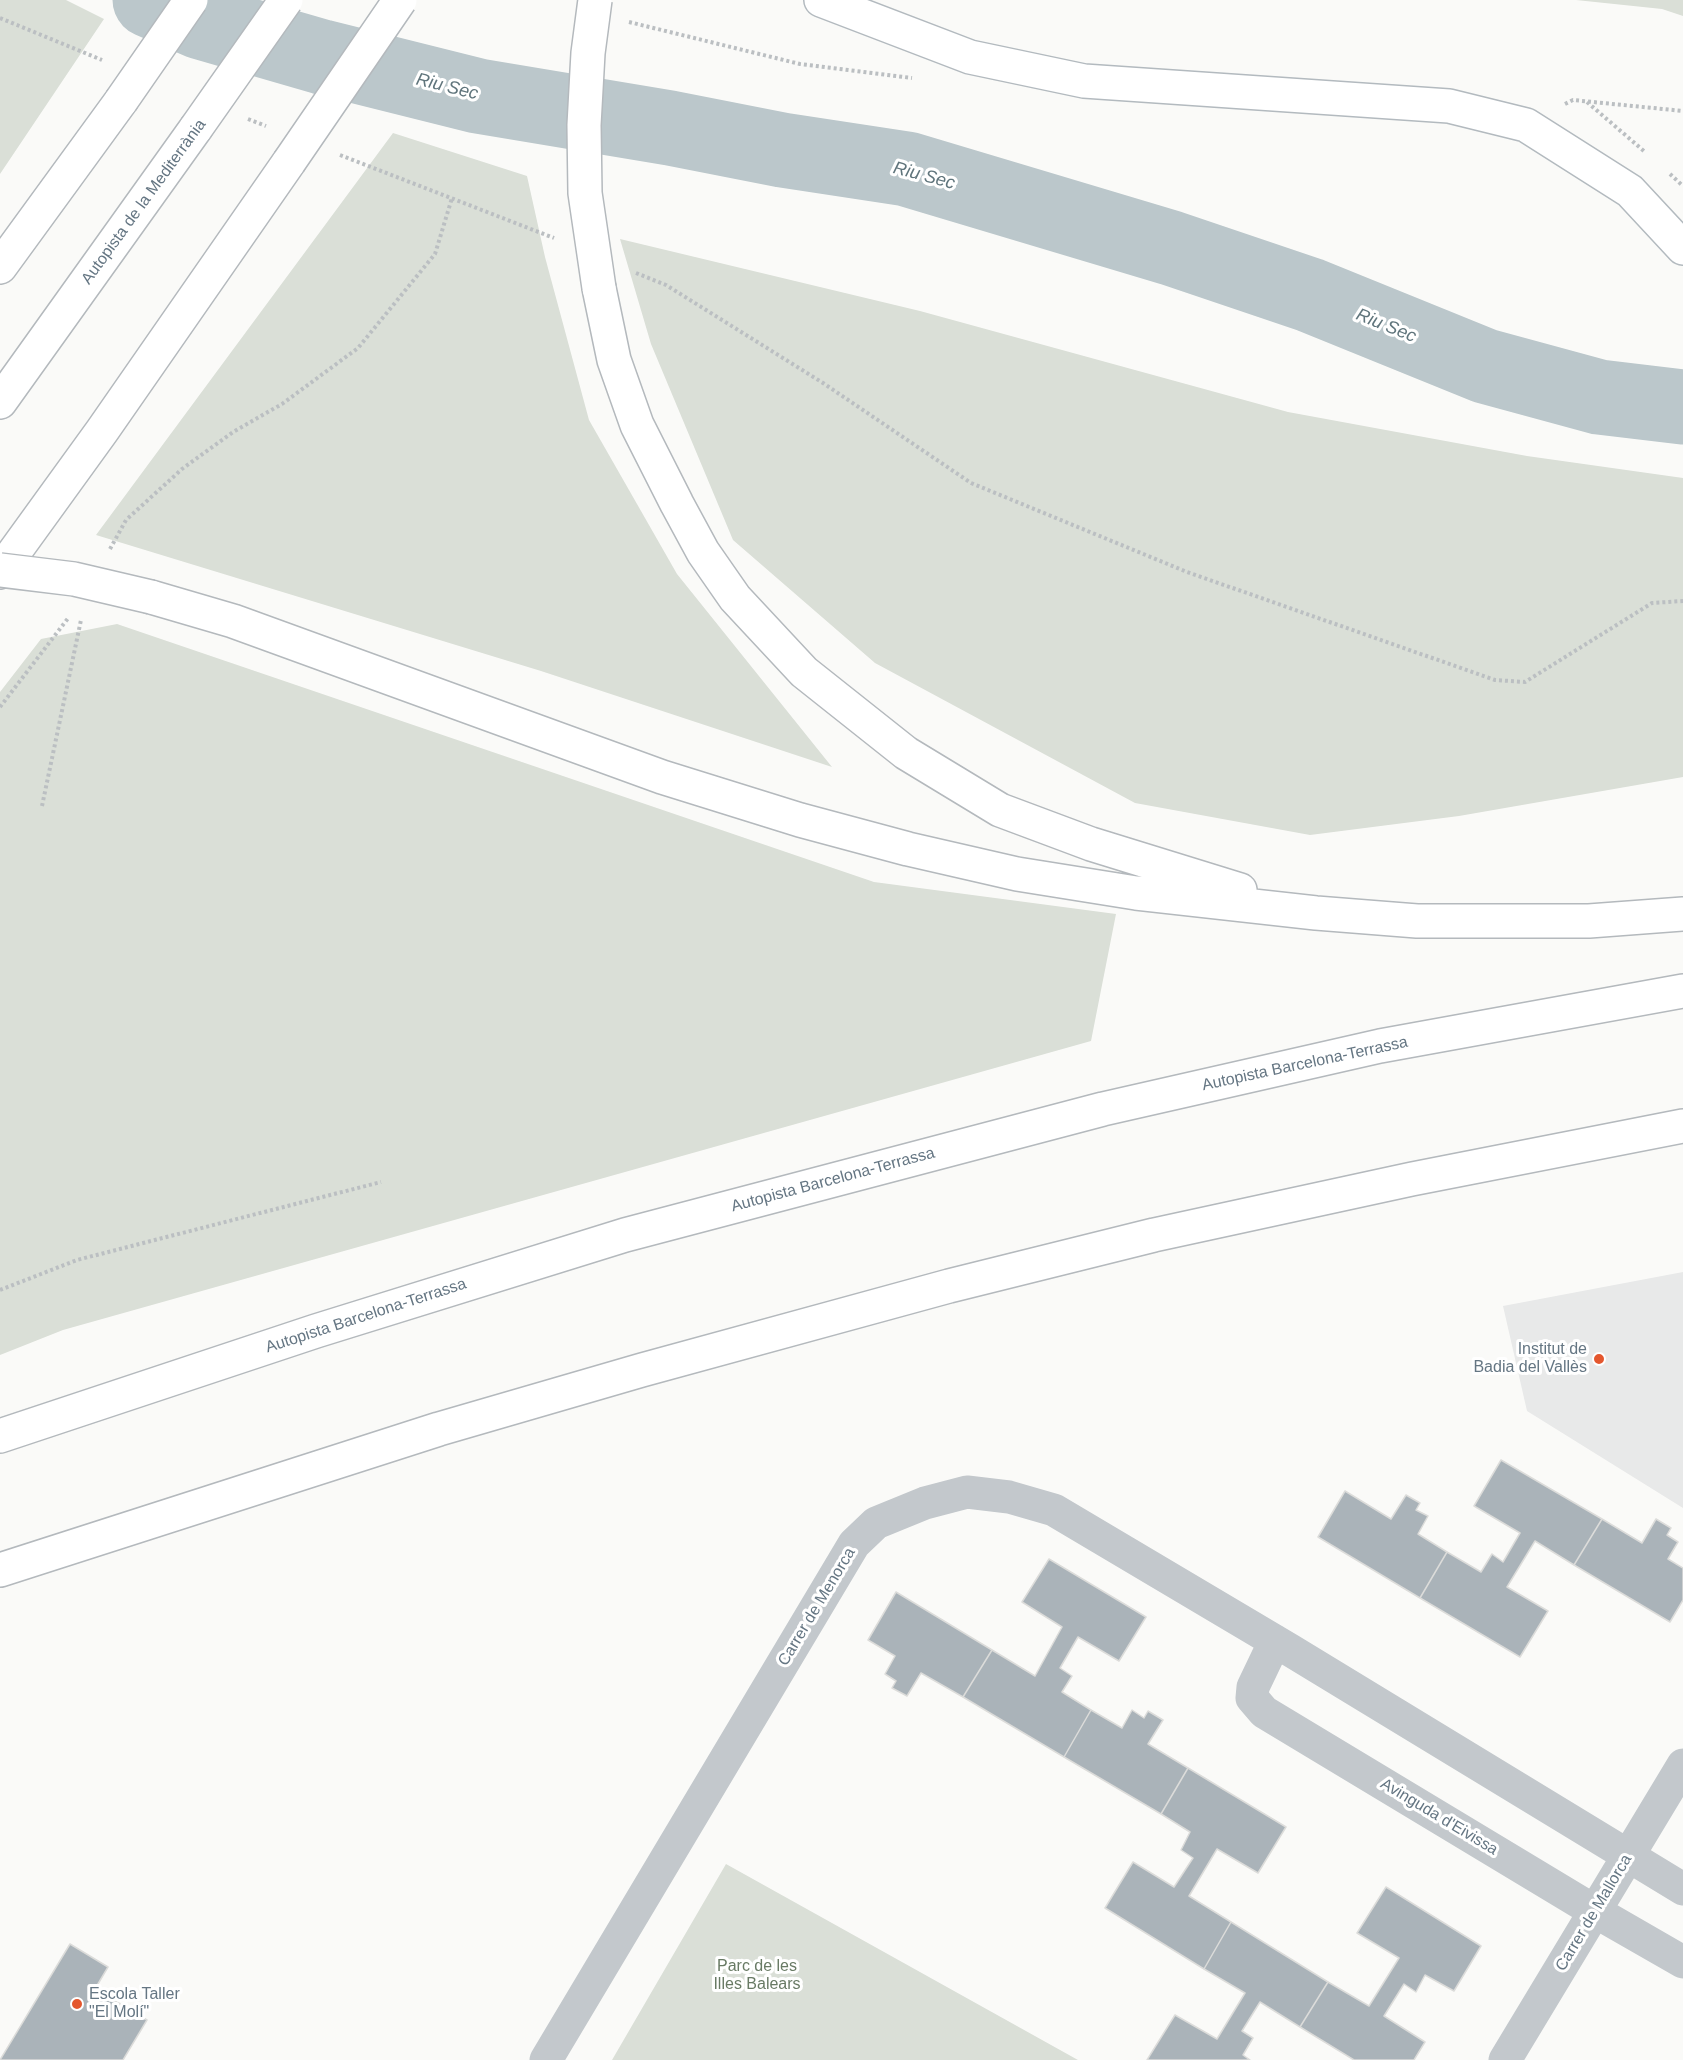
<!DOCTYPE html>
<html>
<head>
<meta charset="utf-8">
<style>
	body { margin:0 }
	canvas { display:block; background:#fafaf8 }
</style>
</head>
<body>
<canvas width="1683" height="2060"></canvas>
<script>
const ctx = document.querySelector('canvas').getContext('2d');
ctx.lineJoin = 'round';
function fillPath(path, color) { ctx.fillStyle = color; ctx.fill(path, 'evenodd'); }
const toPath = rows => new Path2D(rows.map(r => 'M' + r).join(''));
function strokePath(path, color, width, dash) { ctx.strokeStyle = color; ctx.lineWidth = width; ctx.lineCap = dash ? 'butt' : 'round'; ctx.setLineDash(dash || []); ctx.stroke(path); }
function drawText(font, color, halo, rows, align = 'center') {
  ctx.font = font + ' Arial,sans-serif'; ctx.lineWidth = 6; ctx.setLineDash([]); ctx.textBaseline = 'middle'; ctx.strokeStyle = halo; ctx.fillStyle = color; for (const [text, x, y, turn = 0] of rows) {
    ctx.save(); ctx.translate(x, y); ctx.rotate((+turn || 0) * Math.PI / 180); ctx.textAlign = isNaN(turn) ? turn : align; if (halo) ctx.strokeText(text, 0, 0); ctx.fillText(text, 0, 0); ctx.restore();
  }
}
fillPath(toPath([
	[1683,1272,1683,1508,1527,1411,1503,1306]
]), '#e8e9e9');
fillPath(toPath([
	[0,0,66,0,104,19,0,174],
	[1576,0,1683,0,1683,16,1662,9],
	[393,133,527,176,545,257,589,420,677,574,832,767,541,671,96,535],
	[620,239,920,311,1288,412,1527,456,1683,478,1683,777,1459,816,1310,835,1135,803,875,663,733,540,651,344],
	[117,624,874,882,1116,914,1091,1041,63,1330,0,1355,0,692,41,639],
	[726,1864,1078,2060,612,2060]
]), '#dadfd7');
strokePath(toPath([
	[150,0,201,22,322,57,478,96,670,128,782,150,907,169,1171,248,1310,295,1485,366,1599,397,1683,407]
]), '#bbc7cb', 75);
const building = toPath([
	[1501,1460,1602,1519,1574,1565,1535,1541,1507,1587,1548,1611,1520,1657,1420,1598,1447,1552,1481,1572,1492,1554,1503,1562,1520,1533,1474,1506,1501,1460],
	[1345,1491,1391,1519,1406,1495,1420,1503,1416,1510,1428,1516,1418,1534,1447,1552,1420,1598,1318,1537,1345,1491],
	[1602,1519,1642,1543,1656,1519,1671,1528,1667,1535,1678,1542,1668,1559,1683,1568,1683,1600,1670,1622,1574,1565,1602,1519],
	[1049,1559,1146,1617,1119,1661,1078,1637,1060,1668,1072,1676,1062,1692,1091,1710,1064,1757,963,1697,992,1650,1035,1676,1062,1627,1022,1602,1049,1559],
	[896,1592,992,1650,963,1697,921,1673,907,1696,892,1688,896,1681,885,1674,895,1656,868,1640,896,1592],
	[1091,1710,1122,1728,1132,1710,1144,1718,1148,1711,1163,1720,1148,1744,1188,1768,1161,1814,1064,1757,1091,1710],
	[1188,1768,1286,1827,1258,1873,1217,1849,1189,1896,1231,1922,1204,1969,1105,1908,1133,1862,1174,1887,1193,1858,1181,1850,1190,1832,1161,1814,1188,1768],
	[1386,1887,1481,1946,1454,1991,1425,1975,1416,1992,1404,1984,1384,2016,1425,2042,1414,2060,1354,2060,1300,2027,1328,1982,1369,2006,1399,1958,1357,1933,1386,1887],
	[1231,1922,1328,1982,1300,2027,1260,2002,1242,2031,1253,2038,1243,2055,1250,2060,1147,2060,1175,2015,1217,2039,1245,1993,1204,1969,1231,1922],
	[70,1944,108,1967,95,1989,147,2020,123,2060,0,2060,70,1944]
]);
fillPath(building, '#aab3b9');
strokePath(building, '#dcdcda', 1.5);
const secondary = toPath([
	[821,0,970,57,1084,81,1449,106,1526,125,1630,191,1683,248]
]);
const highway = toPath([
	[0,267,121,101],
	[599,288,614,360,637,425,677,504,703,552,735,598,804,672,906,753,1000,810,1091,844,1240,890],
	[0,402,196,128],
	[0,572,102,431,289,162],
	[151,597,233,621,662,777,800,820,908,849,1017,874,1136,893,1316,913,1417,921,1589,921,1683,914],
	[0,1436,316,1331,625,1235,1103,1109,1380,1046,1683,991],
	[0,1570,439,1429,642,1370,949,1286,1154,1235,1412,1179,1683,1126]
]);
strokePath(secondary, '#b3babf', 36);
strokePath(highway, '#b4b9bd', 36);
strokePath(toPath([
	[0,18,102,60],
	[629,22,800,64,912,78],
	[1587,102,1645,152],
	[1565,104,1573,100,1683,111],
	[248,119,266,126],
	[340,155,554,238],
	[1670,174,1683,186],
	[636,273,666,285,823,383,971,483,1187,572,1495,680,1525,682,1652,603,1683,601],
	[110,549,126,520,182,469,233,432,282,404,358,348,435,254,452,198],
	[0,707,69,617],
	[42,806,81,620],
	[0,1290,77,1260,381,1182]
]), '#bbbfc2', 4, [3, 3]);
strokePath(toPath([
	[1275,1641,1253,1687,1252,1698,1264,1712,1596,1912,1683,1962],
	[546,2060,854,1544,876,1523,925,1503,967,1492,1009,1497,1054,1510,1290,1650,1683,1889],
	[1505,2060,1683,1765]
]), '#c3c8cc', 33);
strokePath(secondary, '#fff', 33);
strokePath(highway, '#fff', 33);
const highwayBridge = toPath([
	[595,0,588,53,584,125,585,193,599,288],
	[121,101,191,0],
	[196,128,286,0],
	[289,162,400,0],
	[0,570,74,579,151,597]
]);
strokePath(highwayBridge, '#b4b9bd', 36, []);
strokePath(highwayBridge, '#fff', 33);
for (const [x, y, r, color] of [
	[1599,1359,6,"#e4572e"],
	[77,2004,6,"#e4572e"]
]) { const dot = new Path2D(); dot.arc(x, y, r, 0, 2 * Math.PI); ctx.fillStyle = color; ctx.fill(dot); strokePath(dot, '#fff', 2); }
drawText('16px', '#657683', '#fff', [
	["Autopista de la Mediterrània",144,202,-54],
	["Autopista Barcelona-Terrassa",1305,1064,-12],
	["Autopista Barcelona-Terrassa",833,1180,-15],
	["Autopista Barcelona-Terrassa",366,1316,-18],
	["Carrer de Menorca",817,1607,-59],
	["Avinguda d'Eivissa",1439,1817,31],
	["Carrer de Mallorca",1594,1913,-59]
]);
drawText('16px', '#657683', '#fff', [
	["Institut de",1587,1350],
	["Badia del Vallès",1587,1368],
	["Escola Taller",89,1995,"left"],
	["\"El Molí\"",89,2013,"left"]
], 'right');
drawText('16px', '#687a64', '#fff', [
	["Parc de les",757,1967],
	["Illes Balears",757,1985]
]);
drawText('italic 18px', '#60757c', '#fff', [
	["Riu Sec",447,87,14],
	["Riu Sec",924,176,15],
	["Riu Sec",1386,326,22]
]);
</script>
</body>
</html>
